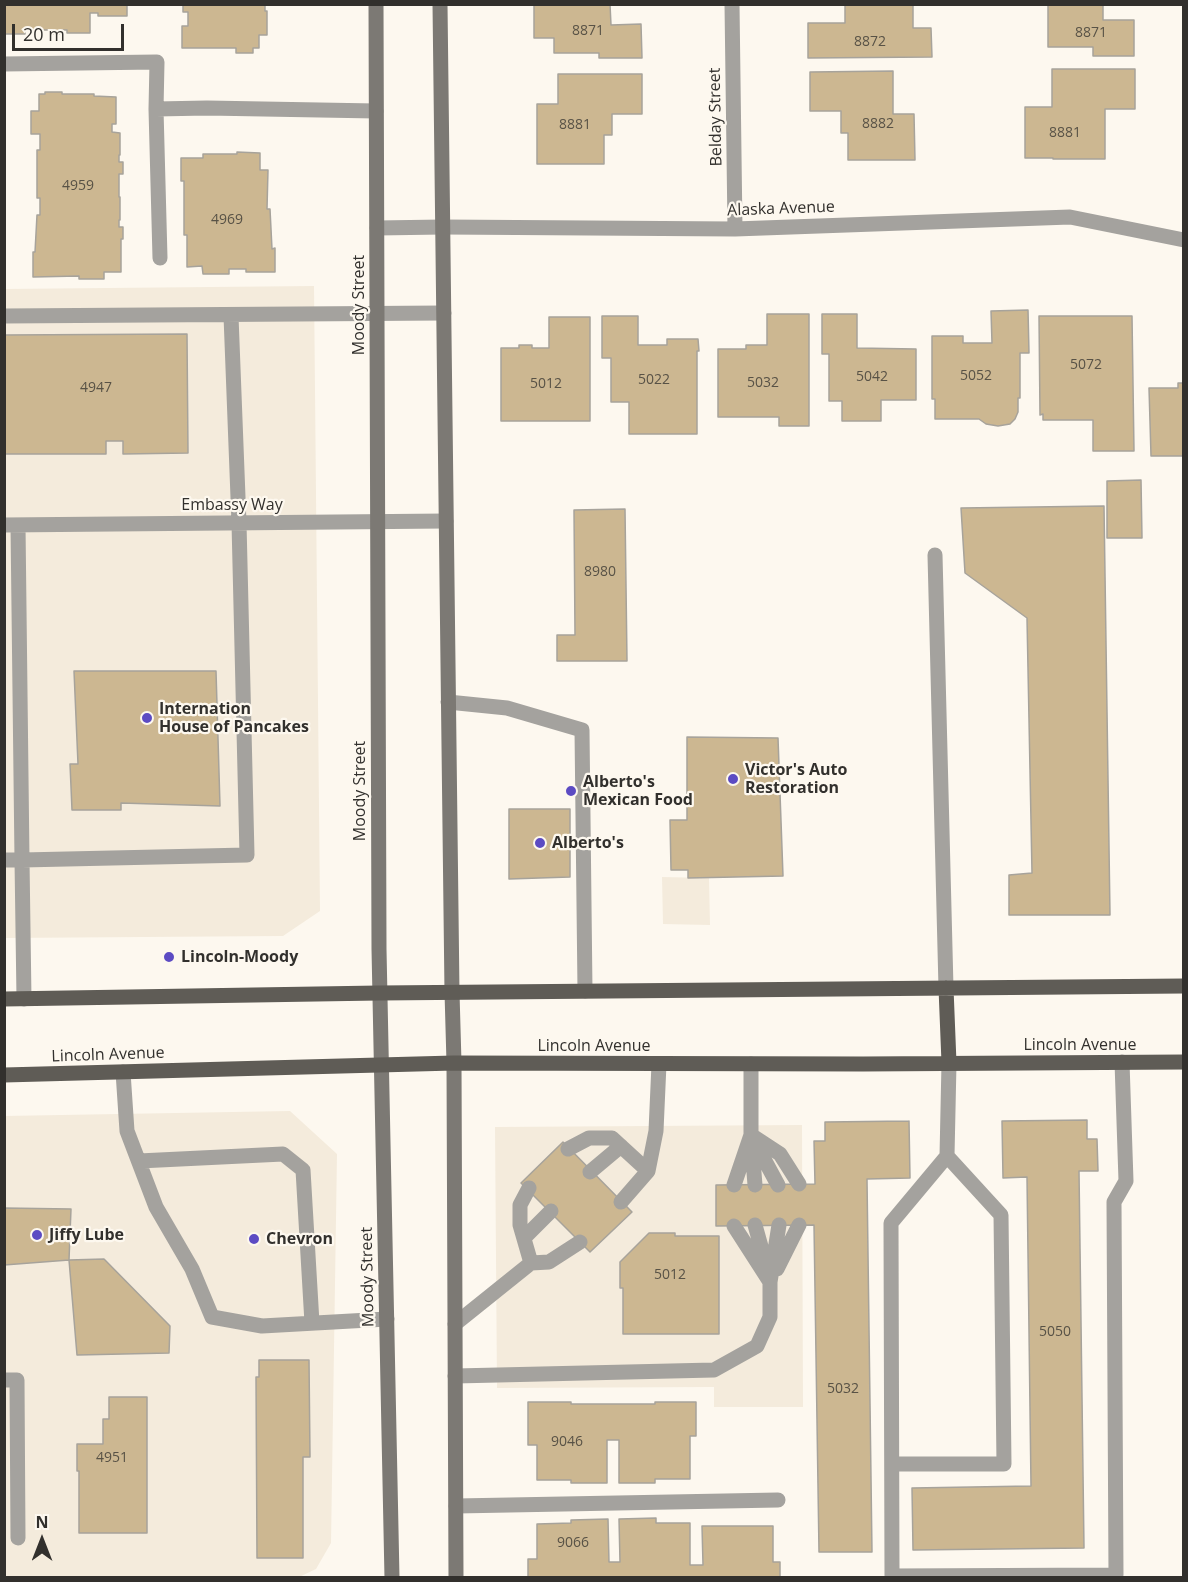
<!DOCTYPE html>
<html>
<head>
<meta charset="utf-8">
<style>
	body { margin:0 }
	#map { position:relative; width:1188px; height:1582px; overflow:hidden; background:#fdf8ef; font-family:"Open Sans",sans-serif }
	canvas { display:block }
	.frame { position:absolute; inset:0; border:6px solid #32302d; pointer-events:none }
	.north { position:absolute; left:12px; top:1510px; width:60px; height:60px; -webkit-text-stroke:4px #fdf8ef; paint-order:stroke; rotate:0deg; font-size:16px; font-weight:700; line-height:24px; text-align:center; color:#32302d }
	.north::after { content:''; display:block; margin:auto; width:21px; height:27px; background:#32302d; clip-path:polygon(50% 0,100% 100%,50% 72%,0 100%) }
	.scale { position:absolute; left:12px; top:24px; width:112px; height:27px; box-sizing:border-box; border:3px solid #32302d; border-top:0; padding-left:8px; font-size:18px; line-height:21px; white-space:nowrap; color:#32302d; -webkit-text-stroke:4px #fdf8ef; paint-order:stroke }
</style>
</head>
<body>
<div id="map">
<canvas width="1188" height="1582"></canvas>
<div class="frame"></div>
<div class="north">N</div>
<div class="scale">20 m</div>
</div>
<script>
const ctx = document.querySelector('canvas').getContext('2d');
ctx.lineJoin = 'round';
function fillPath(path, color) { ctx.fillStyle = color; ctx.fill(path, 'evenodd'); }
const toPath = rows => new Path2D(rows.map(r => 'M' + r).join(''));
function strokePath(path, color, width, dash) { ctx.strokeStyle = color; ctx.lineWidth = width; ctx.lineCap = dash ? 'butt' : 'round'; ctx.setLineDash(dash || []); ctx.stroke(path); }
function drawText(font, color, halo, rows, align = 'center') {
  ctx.font = font + ' "Open Sans",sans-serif'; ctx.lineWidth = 4.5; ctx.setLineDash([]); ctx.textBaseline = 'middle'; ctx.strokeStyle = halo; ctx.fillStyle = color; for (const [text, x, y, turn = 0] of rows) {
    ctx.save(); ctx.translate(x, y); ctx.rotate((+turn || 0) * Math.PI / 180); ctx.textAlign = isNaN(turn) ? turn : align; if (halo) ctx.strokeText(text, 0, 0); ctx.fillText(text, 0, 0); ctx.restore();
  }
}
fillPath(toPath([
	[314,286,320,911,283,936,5,938,4,289],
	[662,877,709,878,710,925,663,924],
	[290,1111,337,1154,331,1543,316,1569,297,1578,5,1577,4,1116],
	[802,1125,803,1407,714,1407,714,1387,497,1388,495,1127]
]), '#f4ebdc');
const building = toPath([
	[4,4,127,4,127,16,98,16,98,13,90,13,90,33,67,33,67,30,60,30,60,34,49,34,49,30,25,30,25,34,4,34,4,4],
	[183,4,265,4,265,11,267,11,267,35,259,35,259,48,253,48,253,53,236,53,236,48,182,48,182,26,188,26,188,12,183,12,183,4],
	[610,4,611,25,641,24,642,58,599,58,599,53,554,53,554,38,534,38,534,5,610,4],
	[845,4,913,5,913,28,931,28,932,57,808,58,808,23,845,23,845,4],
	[1048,4,1103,4,1103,20,1134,20,1134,56,1093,56,1093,47,1048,47,1048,4],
	[1052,69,1135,69,1135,109,1105,109,1105,159,1053,159,1053,158,1025,158,1025,107,1052,107,1052,69],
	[893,71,893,114,914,114,915,160,848,160,848,133,841,133,841,111,810,111,810,72,893,71],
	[558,74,642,74,642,114,612,114,612,135,604,135,604,164,537,164,537,104,558,104,558,74],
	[45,92,62,92,62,94,94,94,94,96,116,97,116,124,112,124,112,132,120,133,120,155,119,155,119,162,123,162,123,174,119,174,119,197,120,197,120,220,119,220,119,227,123,227,123,239,121,239,121,272,104,272,104,279,79,279,79,276,33,277,33,252,35,252,37,215,40,215,40,198,37,198,37,150,40,150,40,134,31,134,31,111,39,111,39,94,45,94,45,92],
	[237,152,260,153,260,170,268,170,267,209,270,209,272,249,275,248,275,272,246,272,246,269,229,269,229,274,203,274,202,266,187,267,187,235,184,235,184,181,181,181,181,158,203,158,203,154,237,154,237,152],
	[1028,310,1029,353,1020,353,1020,398,1018,398,1018,412,1015,419,1010,424,998,426,986,424,979,419,935,419,935,399,932,399,932,336,963,336,963,343,992,343,991,311,1028,310],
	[767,314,809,314,809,426,779,426,779,417,718,417,718,349,746,349,746,345,767,345,767,314],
	[822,314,857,314,857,348,916,349,916,400,881,400,881,421,842,421,842,401,829,401,829,354,822,354,822,314],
	[602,316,638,316,638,345,667,345,667,339,698,339,699,351,697,351,697,434,629,434,629,402,611,402,611,358,602,358,602,316],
	[1039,316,1132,316,1134,451,1093,451,1093,420,1043,420,1043,414,1040,415,1039,316],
	[549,317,590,317,590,421,501,421,501,348,519,348,519,345,532,345,532,348,549,348,549,317],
	[187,334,188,453,123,454,123,441,106,441,106,454,4,454,4,335,187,334],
	[1178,383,1184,383,1184,456,1151,456,1149,388,1178,388,1178,383],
	[1141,480,1142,538,1107,538,1107,481,1141,480],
	[1104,506,1110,915,1009,915,1009,875,1032,873,1027,618,965,573,961,508,1104,506],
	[625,509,627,661,557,661,557,635,575,635,574,510,625,509],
	[74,671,216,671,220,806,121,803,121,810,72,810,70,764,78,764,74,671],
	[687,737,778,738,783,876,688,878,688,870,671,870,670,820,687,820,687,737],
	[509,809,570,809,570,877,509,879,509,809],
	[1087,1120,1087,1139,1097,1139,1098,1171,1079,1171,1084,1548,913,1550,912,1488,1031,1486,1027,1177,1003,1178,1002,1121,1087,1120],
	[909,1121,910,1178,867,1179,872,1552,819,1552,814,1225,716,1226,716,1185,815,1184,814,1141,825,1141,825,1122,909,1121],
	[563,1142,632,1212,590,1252,521,1183,563,1142],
	[4,1208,71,1209,69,1260,4,1265,4,1208],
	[649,1233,675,1233,675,1236,719,1236,719,1334,623,1334,623,1288,620,1288,620,1262,649,1233],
	[104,1259,170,1326,169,1353,77,1355,69,1260,104,1259],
	[259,1360,309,1360,310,1457,303,1457,303,1558,257,1558,256,1377,259,1377,259,1360],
	[109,1397,147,1397,147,1533,79,1533,79,1471,77,1471,77,1444,103,1444,103,1419,109,1419,109,1397],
	[528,1402,571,1402,571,1404,655,1404,655,1402,696,1402,696,1436,690,1436,690,1479,655,1479,655,1483,619,1483,619,1440,607,1440,607,1483,571,1483,571,1480,537,1480,537,1445,528,1445,528,1402],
	[656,1518,656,1523,690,1523,690,1565,703,1565,702,1526,773,1526,773,1562,780,1562,780,1578,528,1578,528,1559,537,1559,537,1524,571,1523,571,1520,608,1519,609,1562,620,1562,619,1519,656,1518]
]);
fillPath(building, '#ccb791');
strokePath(building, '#a7a39b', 1.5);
strokePath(toPath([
	[4,316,444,313],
	[4,525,446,521],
	[935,555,946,988],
	[448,702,507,708,582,730,585,991],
	[4,860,22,860,18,525],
	[24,999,22,860,247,855,239,523,231,316],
	[949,1063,947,1156,891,1223,892,1576,1116,1575,1114,1202,1126,1181,1122,1062],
	[751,1064,751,1135],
	[123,1072,127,1131,156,1207,192,1269,212,1317,262,1326,387,1319],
	[568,1149,589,1138,612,1138,648,1171],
	[139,1161,283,1154,303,1170,312,1323],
	[590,1172,621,1146],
	[734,1185,751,1135,755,1185],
	[778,1185,751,1135,780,1154,799,1184],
	[529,1188,520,1205,520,1225,531,1263],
	[621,1202,648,1171,656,1131,659,1064],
	[755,1225,767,1268],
	[734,1226,770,1282],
	[524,1238,551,1211],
	[777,1269,799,1225],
	[455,1324,531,1263,549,1262,580,1242],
	[455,1376,714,1370,757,1346,770,1317,770,1282,779,1225],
	[4,1380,17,1380,18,1538],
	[892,1464,1004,1464,1001,1215,947,1156],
	[456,1506,778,1500]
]), '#a4a29e', 15);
strokePath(toPath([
	[732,4,735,229],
	[4,64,157,62,156,109,207,108,376,111],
	[156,109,160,258],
	[377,228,443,227,735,229,1070,217,1184,240]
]), '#a4a29e', 15);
strokePath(toPath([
	[376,4,379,949,392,1578],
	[440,4,452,992,454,1063,456,1578]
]), '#7c7974', 15);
strokePath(toPath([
	[946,988,949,1063],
	[4,999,379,993,1184,986],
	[4,1075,454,1063,863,1064,1184,1062]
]), '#5f5c56', 15);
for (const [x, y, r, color] of [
	[147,718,6,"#5c4bc3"],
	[733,779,6,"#5c4bc3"],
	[571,791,6,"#5c4bc3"],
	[540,843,6,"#5c4bc3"],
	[169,957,6,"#5c4bc3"],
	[37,1235,6,"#5c4bc3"],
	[254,1239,6,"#5c4bc3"]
]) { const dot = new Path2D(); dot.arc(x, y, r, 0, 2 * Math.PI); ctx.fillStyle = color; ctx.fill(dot); strokePath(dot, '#fdf8ef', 2); }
drawText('14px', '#585246', null, [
	["8871",588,31],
	["8871",1091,33],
	["8872",870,42],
	["8882",878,124],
	["8881",575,125],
	["8881",1065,133],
	["4959",78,186],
	["4969",227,220],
	["5072",1086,365],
	["5052",976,376],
	["5042",872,377],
	["5022",654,380],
	["5032",763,383],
	["5012",546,384],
	["4947",96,388],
	["8980",600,572],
	["5012",670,1275],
	["5050",1055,1332],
	["5032",843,1389],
	["9046",567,1442],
	["4951",112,1458],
	["9066",573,1543]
]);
drawText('16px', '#32302d', '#fdf8ef', [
	["Belday Street",716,117,-91],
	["Alaska Avenue",781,209,-2],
	["Moody Street",359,305,-90],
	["Embassy Way",232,505],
	["Moody Street",360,791,-90],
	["Lincoln Avenue",1080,1045],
	["Lincoln Avenue",594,1046],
	["Lincoln Avenue",108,1055,-2],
	["Moody Street",368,1277,-91]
]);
drawText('bold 16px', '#32302d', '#fdf8ef', [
	["Internation",159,709],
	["House of Pancakes",159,727],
	["Victor's Auto",745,770],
	["Restoration",745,788],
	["Alberto's",583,782],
	["Mexican Food",583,800],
	["Alberto's",552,843],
	["Lincoln-Moody",181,957],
	["Jiffy Lube",49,1235],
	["Chevron",266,1239]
], 'left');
</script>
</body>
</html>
